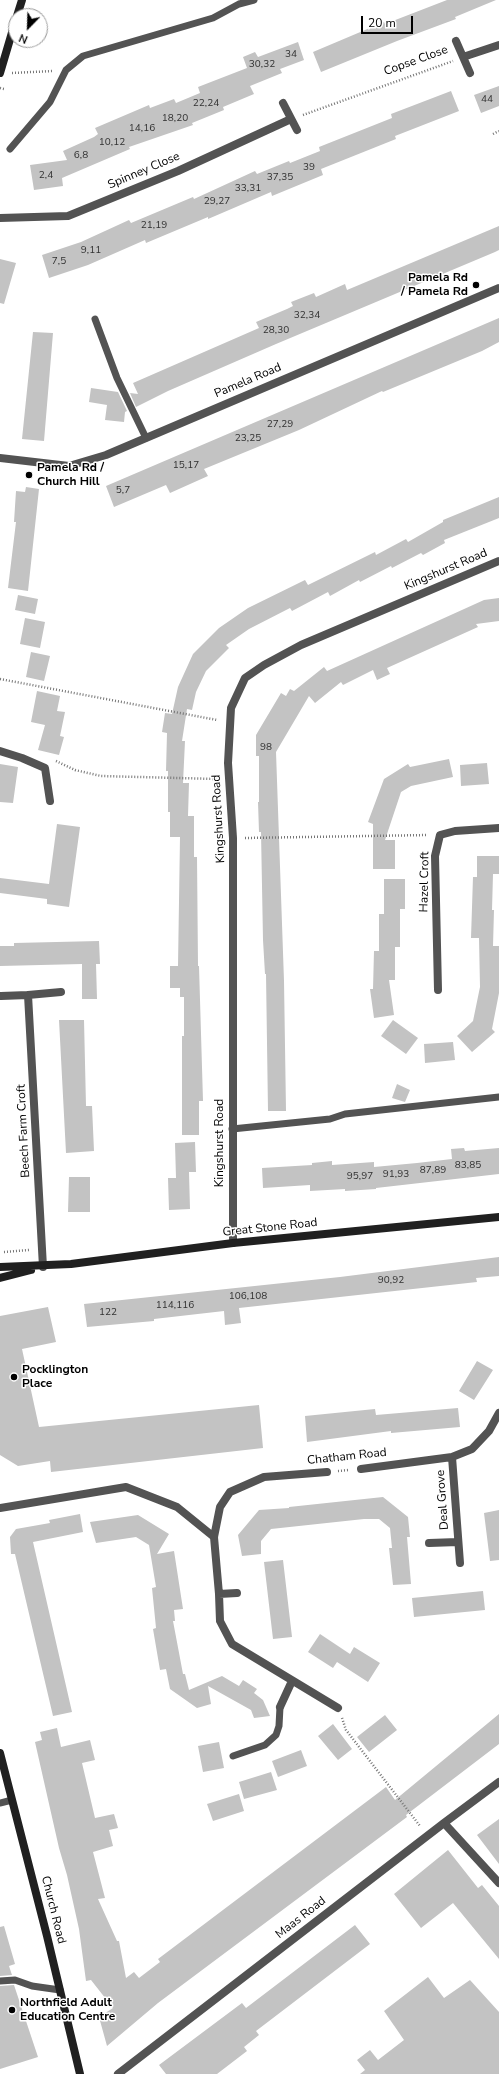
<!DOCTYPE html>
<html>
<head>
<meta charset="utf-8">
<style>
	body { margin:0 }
	#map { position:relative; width:499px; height:2074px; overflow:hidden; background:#fff; font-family:"Nunito Sans",sans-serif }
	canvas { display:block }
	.north { position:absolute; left:8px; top:8px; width:40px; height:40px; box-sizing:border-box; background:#fff; border:1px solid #999; border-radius:50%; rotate:203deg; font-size:11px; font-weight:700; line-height:16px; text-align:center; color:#000 }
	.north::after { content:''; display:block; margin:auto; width:14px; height:18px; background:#000; clip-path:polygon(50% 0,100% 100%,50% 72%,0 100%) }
	.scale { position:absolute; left:361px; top:16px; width:52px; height:18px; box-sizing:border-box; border:2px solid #000; border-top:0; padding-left:5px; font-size:12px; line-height:14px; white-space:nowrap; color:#000; -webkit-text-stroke:3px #fff; paint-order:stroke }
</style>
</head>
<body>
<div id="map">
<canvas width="499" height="2074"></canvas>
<div class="north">N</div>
<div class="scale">20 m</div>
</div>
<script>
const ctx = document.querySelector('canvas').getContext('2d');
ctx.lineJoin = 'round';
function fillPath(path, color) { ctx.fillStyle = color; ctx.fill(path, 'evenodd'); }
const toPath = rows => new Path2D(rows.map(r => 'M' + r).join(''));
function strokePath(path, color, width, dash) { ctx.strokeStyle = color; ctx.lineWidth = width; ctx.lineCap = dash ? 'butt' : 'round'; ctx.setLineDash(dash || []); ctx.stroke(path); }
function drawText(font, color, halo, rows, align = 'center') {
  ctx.font = font + ' "Nunito Sans",sans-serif'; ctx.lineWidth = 3; ctx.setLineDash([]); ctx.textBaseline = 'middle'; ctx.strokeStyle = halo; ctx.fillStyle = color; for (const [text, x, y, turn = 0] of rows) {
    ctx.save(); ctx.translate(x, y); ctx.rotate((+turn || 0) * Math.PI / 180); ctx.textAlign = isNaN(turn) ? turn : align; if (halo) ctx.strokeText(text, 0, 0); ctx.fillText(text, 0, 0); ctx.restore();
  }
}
fillPath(toPath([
	[447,0,496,0,455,17,456,19,397,41,321,72,313,52,384,22,385,24],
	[298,42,304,60,280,69,282,73,250,86,254,94,223,107,224,110,192,123,193,125,129,147,130,149,62,178,63,186,34,190,30,165,67,160,63,151,94,137,98,134,95,128,149,105,150,108,174,99,176,103,200,93,198,87,247,68,243,57,255,52,258,57],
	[499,86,499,106,481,113,474,95],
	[451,91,459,111,395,136,396,139,321,169,323,175,272,196,271,192,208,219,208,217,146,243,145,240,88,265,49,278,42,255,81,242,129,220,131,223,193,197,194,199,255,171,257,174,289,161,290,163,320,151,319,147,392,118,391,114],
	[499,226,499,250,495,252,276,344,168,391,136,407,130,393,138,394,133,383,259,328,256,322,287,309,293,306,291,302,314,293,316,297,345,284,347,290],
	[0,259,16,263,4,304,0,303],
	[499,318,499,342,482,351,383,392,382,391,299,430,204,469,208,476,170,493,166,485,114,507,106,486],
	[33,332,53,333,44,441,22,439],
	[91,388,118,392,127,411,125,412,124,422,105,420,107,405,89,402],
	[26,487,39,489,28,591,8,588,16,522,14,522,16,491,25,492],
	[499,497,499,518,444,540,445,543,423,555,421,553,392,568,391,566,360,582,359,580,330,596,328,592,292,611,290,608,249,629,226,645,229,648,206,671,196,692,192,710,187,709,182,741,185,741,183,783,189,783,188,816,194,816,194,857,197,857,198,966,199,966,203,1101,199,1101,199,1135,182,1135,182,1036,184,1036,184,997,180,997,180,988,170,988,170,966,178,966,180,837,170,837,170,812,168,812,168,771,166,771,167,733,162,732,165,713,172,714,178,687,193,654,219,628,248,608,305,580,308,585,375,552,376,555,406,539,408,542,443,522,443,520],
	[18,595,38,599,35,614,15,610],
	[499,598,499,621,476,624,478,627,387,668,390,674,377,680,373,670,343,685,341,682,315,703,309,696,276,752,284,981,286,1111,268,1111,266,974,265,974,263,940,261,832,259,832,258,802,259,802,259,756,256,756,256,735,281,693,286,696,290,689,294,691,324,667,327,671,484,600],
	[25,618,45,622,40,648,20,644],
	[31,652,50,656,44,681,26,677],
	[37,691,60,696,57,711,65,712,60,736,64,737,59,755,38,750,45,725,31,722],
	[449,759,453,777,411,786,401,792,385,840,395,840,395,869,373,869,373,824,368,822,384,779,408,764,410,767],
	[487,763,489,784,461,786,460,765],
	[0,764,18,767,13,803,0,802],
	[57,824,80,827,69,907,47,904,47,899,0,893,0,878,49,884],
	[477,856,499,856,499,874,493,874,492,910,494,910,493,946,499,946,499,993,492,1029,495,1032,472,1052,457,1036,473,1021,480,987,479,938,471,938,473,877,477,877],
	[384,879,405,879,405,909,400,909,400,947,395,947,395,980,389,980,394,1015,374,1018,370,989,373,989,374,951,379,951,379,914,384,914],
	[99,941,100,964,96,964,97,999,82,999,82,964,0,966,0,946,14,946,14,943],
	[59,1020,84,1020,86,1106,92,1106,94,1151,66,1153],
	[393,1020,418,1038,406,1054,381,1036],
	[453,1042,455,1060,425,1063,424,1044],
	[397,1084,410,1090,405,1102,392,1098],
	[195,1142,196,1172,189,1172,190,1209,169,1210,168,1178,176,1178,175,1143],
	[464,1148,465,1151,499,1148,499,1174,376,1188,376,1189,345,1191,345,1189,310,1191,310,1185,263,1188,262,1168,312,1165,312,1163,332,1161,332,1165,374,1162,374,1167,417,1163,452,1159,451,1149],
	[69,1177,90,1177,90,1212,68,1212],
	[499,1257,499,1276,476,1278,477,1282,239,1308,241,1323,225,1325,224,1311,154,1319,154,1321,87,1327,84,1304,340,1277],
	[48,1307,56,1342,22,1349,39,1427,259,1405,263,1448,51,1472,50,1461,18,1466,0,1455,0,1316],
	[477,1361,493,1370,474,1400,459,1391],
	[458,1408,460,1427,391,1433,391,1431,307,1442,305,1416,375,1409,376,1415],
	[383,1497,408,1517,410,1537,407,1537,411,1584,393,1585,389,1548,392,1548,390,1528,379,1519,364,1519,271,1529,261,1541,261,1554,242,1556,238,1535,259,1510,289,1508,289,1507],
	[499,1510,499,1560,490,1561,484,1513],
	[80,1514,83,1532,33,1542,72,1712,53,1716,15,1554,11,1554,10,1537,16,1529,50,1523,49,1520],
	[138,1515,169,1534,157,1554,174,1551,183,1609,174,1610,175,1621,173,1621,183,1674,185,1674,189,1690,222,1676,239,1686,243,1680,257,1689,254,1693,263,1700,270,1716,254,1718,251,1710,208,1686,211,1704,197,1708,170,1689,166,1669,160,1670,153,1629,156,1628,152,1588,156,1587,149,1545,136,1537,96,1543,90,1522],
	[283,1560,292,1637,273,1639,264,1562],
	[483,1591,485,1610,414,1617,412,1598],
	[320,1634,350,1654,354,1647,380,1663,368,1682,337,1662,333,1668,308,1652],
	[499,1714,499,1744,406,1815,407,1817,158,2003,107,2046,99,2017,113,2008,91,1980,86,1981,79,1929,67,1875,59,1848,35,1742,42,1740,40,1732,57,1728,61,1747,90,1740,95,1760,82,1763,95,1818,114,1814,118,1828,109,1830,113,1846,93,1852,105,1898,98,1899,117,1941,119,1941,126,1978,134,1972,139,1978,160,1962,158,1959,386,1787,395,1800],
	[385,1715,397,1730,369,1752,357,1737],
	[333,1724,352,1749,338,1760,318,1736],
	[219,1742,224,1768,203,1772,198,1746],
	[301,1750,307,1766,278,1777,272,1761],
	[271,1772,277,1790,244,1799,239,1782],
	[239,1794,244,1811,213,1821,207,1804],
	[499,1819,499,1864,477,1835],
	[448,1850,478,1888,482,1885,499,1906,499,1959,453,1903,421,1928,394,1894],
	[355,1925,370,1944,256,2031,259,2035,244,2047,247,2051,217,2074,166,2074,159,2065,242,2003,246,2008],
	[4,1926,15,1964,9,1966,12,1975,0,1976,0,1927],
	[428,1977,444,1998,470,1980,499,2012,499,2074,360,2074,365,2070,357,2060,370,2050,378,2060,404,2040,384,2011],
	[14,1985,38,2057,0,2069,0,1986]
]), '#c3c3c3');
strokePath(toPath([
	[12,73,53,71],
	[0,88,4,89],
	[303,115,453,61],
	[493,134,499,131],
	[0,679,217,720],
	[56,761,75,770,101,776,217,779],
	[245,838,428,835],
	[4,1252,29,1250],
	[338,1471,349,1470],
	[342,1718,346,1730,420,1826]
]), '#757575', 2.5, [1, 2]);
strokePath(toPath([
	[10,149,50,102,66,70,83,56,213,18,239,4,254,0],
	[95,319,117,378,146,438],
	[232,1129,330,1119,345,1114,499,1097],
	[233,1756,265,1745,276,1735,279,1726,280,1707],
	[0,1803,12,1800],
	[0,1981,15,1980,32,1986,60,1990]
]), '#535353', 7);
strokePath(toPath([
	[456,41,470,73],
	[463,57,499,45],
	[283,103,297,130],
	[0,218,68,216,178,171,291,119],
	[0,458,69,466,106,455,499,288],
	[0,751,22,758,45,768,50,801],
	[438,990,435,856,440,835,455,831,499,828],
	[1,996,28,995],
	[233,1243,233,838,228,763,231,708,245,678,264,665,301,645,499,561],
	[43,1267,28,995,61,992],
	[452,1457,460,1563],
	[361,1469,452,1457,472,1449,489,1431,499,1413],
	[0,1508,126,1487,177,1507,214,1537],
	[429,1543,458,1542],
	[237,1593,219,1594,214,1537,220,1507,230,1492,264,1477,327,1472],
	[219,1594,220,1621,232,1644,338,1708],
	[280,1707,292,1681],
	[444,1823,499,1883],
	[118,2074,444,1823,499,1782]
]), '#535353', 8);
strokePath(toPath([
	[17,16,22,0],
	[0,73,16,19],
	[0,1267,71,1264,233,1243,499,1217],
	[0,1278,31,1270],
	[0,1753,47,1936,80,2074]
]), '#202020', 8);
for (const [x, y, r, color] of [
	[476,285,4,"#000"],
	[29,475,4,"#000"],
	[14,1377,4,"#000"],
	[12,2010,4,"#000"]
]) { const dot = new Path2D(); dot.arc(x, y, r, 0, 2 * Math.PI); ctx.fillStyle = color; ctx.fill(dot); strokePath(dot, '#fff', 1.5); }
drawText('10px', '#313131', null, [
	["34",291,55],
	["30,32",262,65],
	["44",487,100],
	["22,24",206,104],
	["18,20",175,119],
	["14,16",142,129],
	["10,12",112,143],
	["6,8",81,156],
	["39",309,168],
	["2,4",46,176],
	["37,35",280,178],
	["33,31",248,189],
	["29,27",217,202],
	["21,19",154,226],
	["9,11",91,251],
	["7,5",59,262],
	["32,34",307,316],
	["28,30",276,331],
	["27,29",280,425],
	["23,25",248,439],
	["15,17",186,466],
	["5,7",123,491],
	["98",266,748],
	["83,85",468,1166],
	["87,89",433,1171],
	["91,93",396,1175],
	["95,97",360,1177],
	["90,92",391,1281],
	["106,108",248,1297],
	["114,116",175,1306],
	["122",108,1313]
]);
drawText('12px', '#000', '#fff', [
	["Copse Close",416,61,-20],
	["Spinney Close",144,171,-23],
	["Pamela Road",248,381,-23],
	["Kingshurst Road",446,570,-23],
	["Kingshurst Road",219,819,-93],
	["Hazel Croft",425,882,-89],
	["Beech Farm Croft",24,1131,-93],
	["Kingshurst Road",220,1143,-90],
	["Great Stone Road",270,1228,-6],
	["Chatham Road",347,1457,-6],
	["Deal Grove",443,1500,-94],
	["Church Road",53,1910,76],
	["Maas Road",301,1918,-38]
]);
drawText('bold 12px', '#000', '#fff', [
	["Pamela Rd",468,278,"right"],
	["/ Pamela Rd",468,292,"right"],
	["Pamela Rd /",37,468],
	["Church Hill",37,482],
	["Pocklington",22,1370],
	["Place",22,1384],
	["Northfield Adult",20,2003],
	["Education Centre",20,2017]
], 'left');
</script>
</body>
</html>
